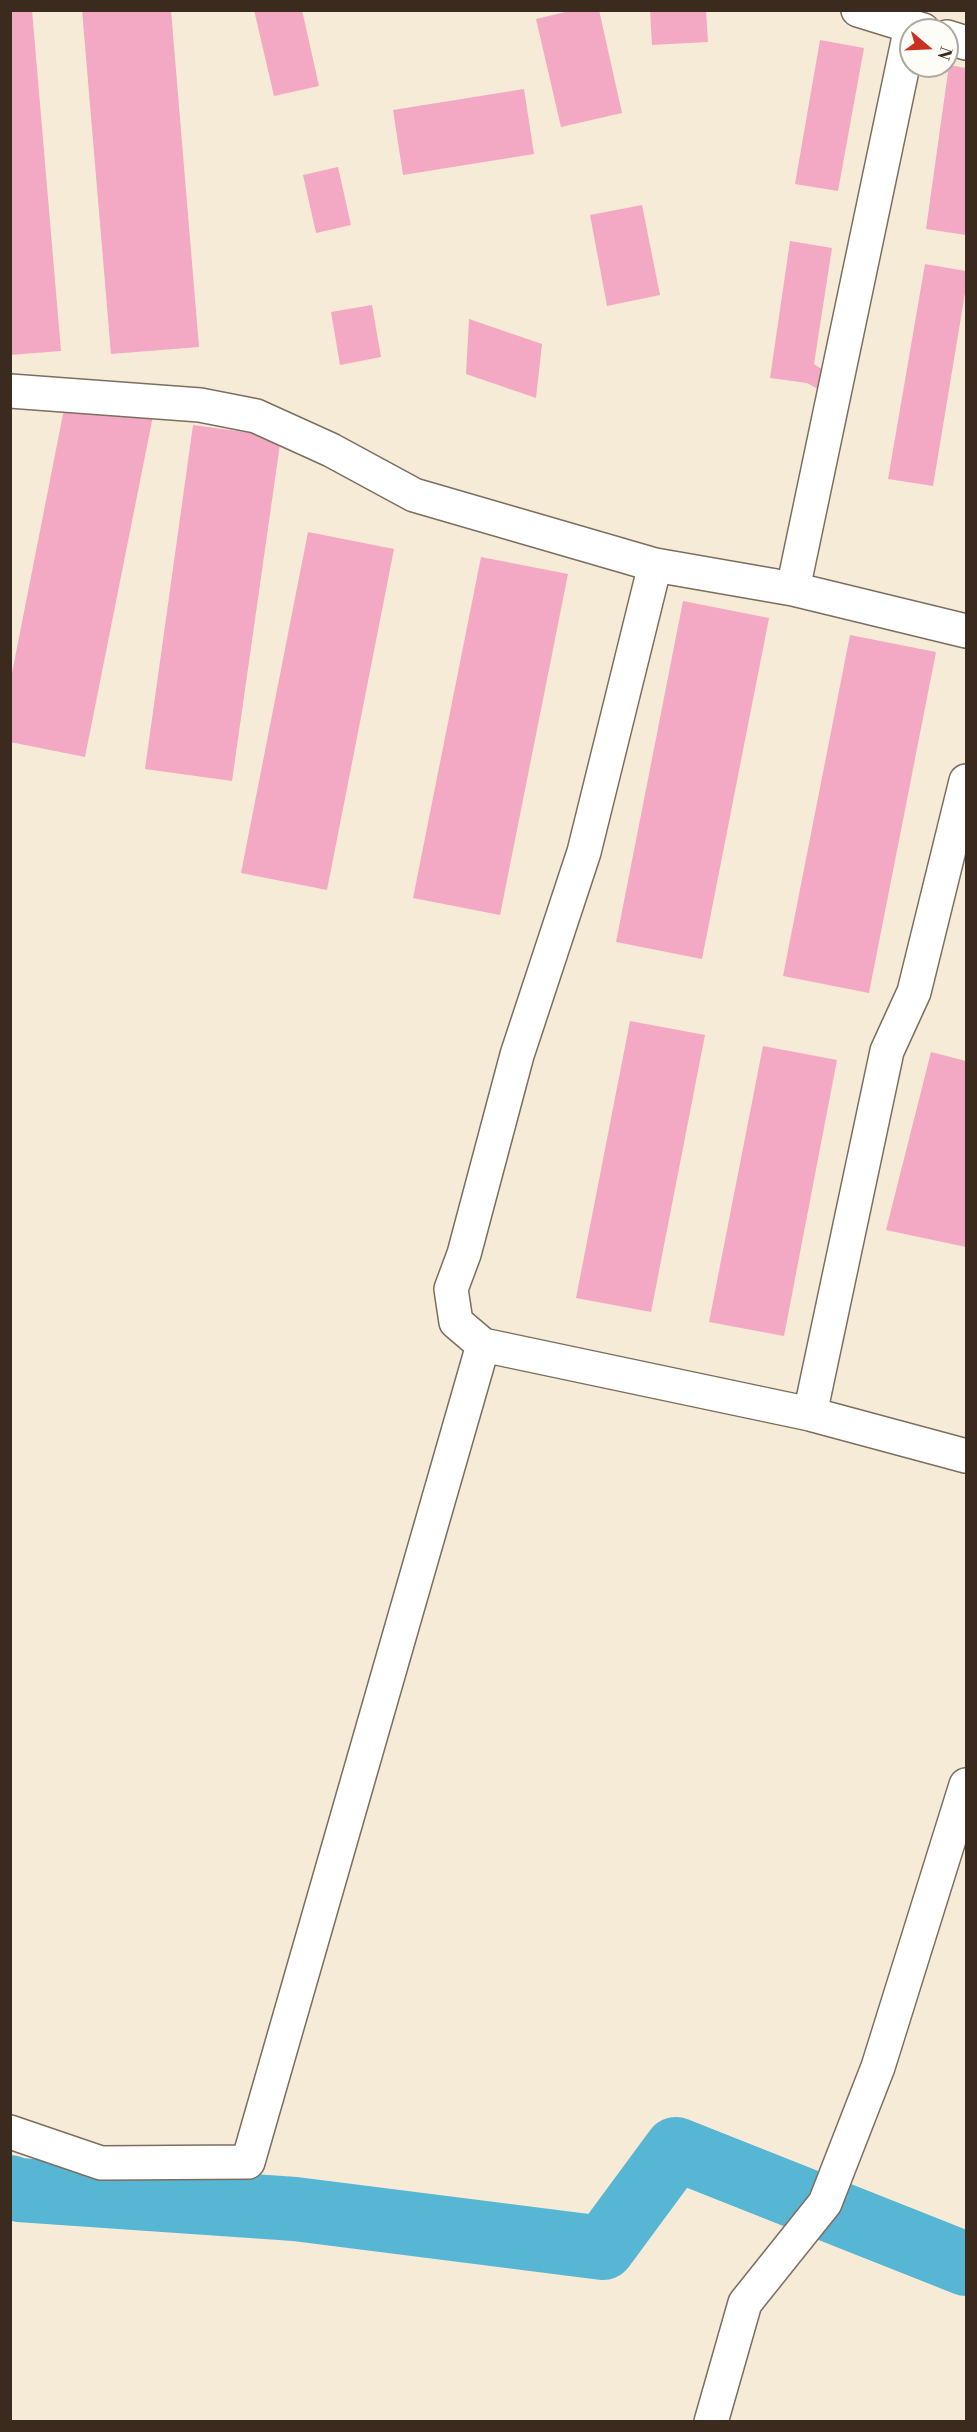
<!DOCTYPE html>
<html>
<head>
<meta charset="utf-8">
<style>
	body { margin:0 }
	#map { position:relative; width:977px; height:2432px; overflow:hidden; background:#f6ebd7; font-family:"Libre Bodoni",serif }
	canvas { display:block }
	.frame { position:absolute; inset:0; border:12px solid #3b2a1e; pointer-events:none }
	.north { position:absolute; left:899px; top:18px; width:60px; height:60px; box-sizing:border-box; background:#fdfcf7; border:2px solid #afa8a0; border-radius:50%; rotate:109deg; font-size:16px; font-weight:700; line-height:24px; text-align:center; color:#3b2a1e }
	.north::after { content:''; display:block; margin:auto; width:21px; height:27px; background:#c8321e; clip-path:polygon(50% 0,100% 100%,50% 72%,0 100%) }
</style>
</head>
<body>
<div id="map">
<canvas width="977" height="2432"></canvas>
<div class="frame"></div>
<div class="north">N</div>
</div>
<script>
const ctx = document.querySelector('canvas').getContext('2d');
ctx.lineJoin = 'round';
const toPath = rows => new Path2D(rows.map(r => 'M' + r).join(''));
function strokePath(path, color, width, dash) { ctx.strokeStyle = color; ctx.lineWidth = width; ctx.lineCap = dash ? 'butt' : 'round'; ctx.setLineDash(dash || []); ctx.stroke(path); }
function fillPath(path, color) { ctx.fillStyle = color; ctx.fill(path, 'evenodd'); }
strokePath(toPath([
	[10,2187,19,2190,295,2209,603,2248,676,2149,966,2264]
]), '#56b6d4', 64);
fillPath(toPath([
	[10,10,32,10,61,351,10,355],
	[82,10,171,10,199,347,111,354],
	[254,10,302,10,319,86,274,96],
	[574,10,599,10,622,113,561,127,536,19],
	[650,10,706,10,708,42,652,45],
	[820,40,864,48,838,191,795,184],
	[949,65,966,68,966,235,926,229],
	[524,89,534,154,403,175,393,110],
	[338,167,351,225,316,233,303,175],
	[642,205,660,295,607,306,590,215],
	[790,241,832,248,814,364,829,374,825,393,807,383,770,378],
	[925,264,966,271,966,287,933,486,888,479],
	[372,305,381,357,340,365,331,312],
	[469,319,542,344,536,398,466,374],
	[66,399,153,416,85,757,10,742,10,683],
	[193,425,281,437,232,781,145,769],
	[308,532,394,549,327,890,241,873],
	[481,557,568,574,500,915,413,898],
	[683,601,769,618,702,959,616,942],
	[850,635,936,652,869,993,783,976],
	[630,1021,705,1035,651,1312,576,1298],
	[763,1046,837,1060,784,1336,709,1322],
	[931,1052,966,1061,966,1247,886,1230]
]), '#f3a9c3');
const street = toPath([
	[858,10,923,30],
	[947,37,966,43],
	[10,391,200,405,256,416,331,450,414,495,655,565,793,589,966,631],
	[793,589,911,27],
	[483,1345,810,1414,966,1456],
	[810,1414,887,1051,914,992,966,781],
	[10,2132,101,2163,248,2162,483,1345,456,1322,451,1289,464,1254,517,1055,584,852,655,565],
	[711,2422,745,2303,825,2203,878,2067,966,1785]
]);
strokePath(street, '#7c6e5f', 36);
strokePath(street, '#fff', 33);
</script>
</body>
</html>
